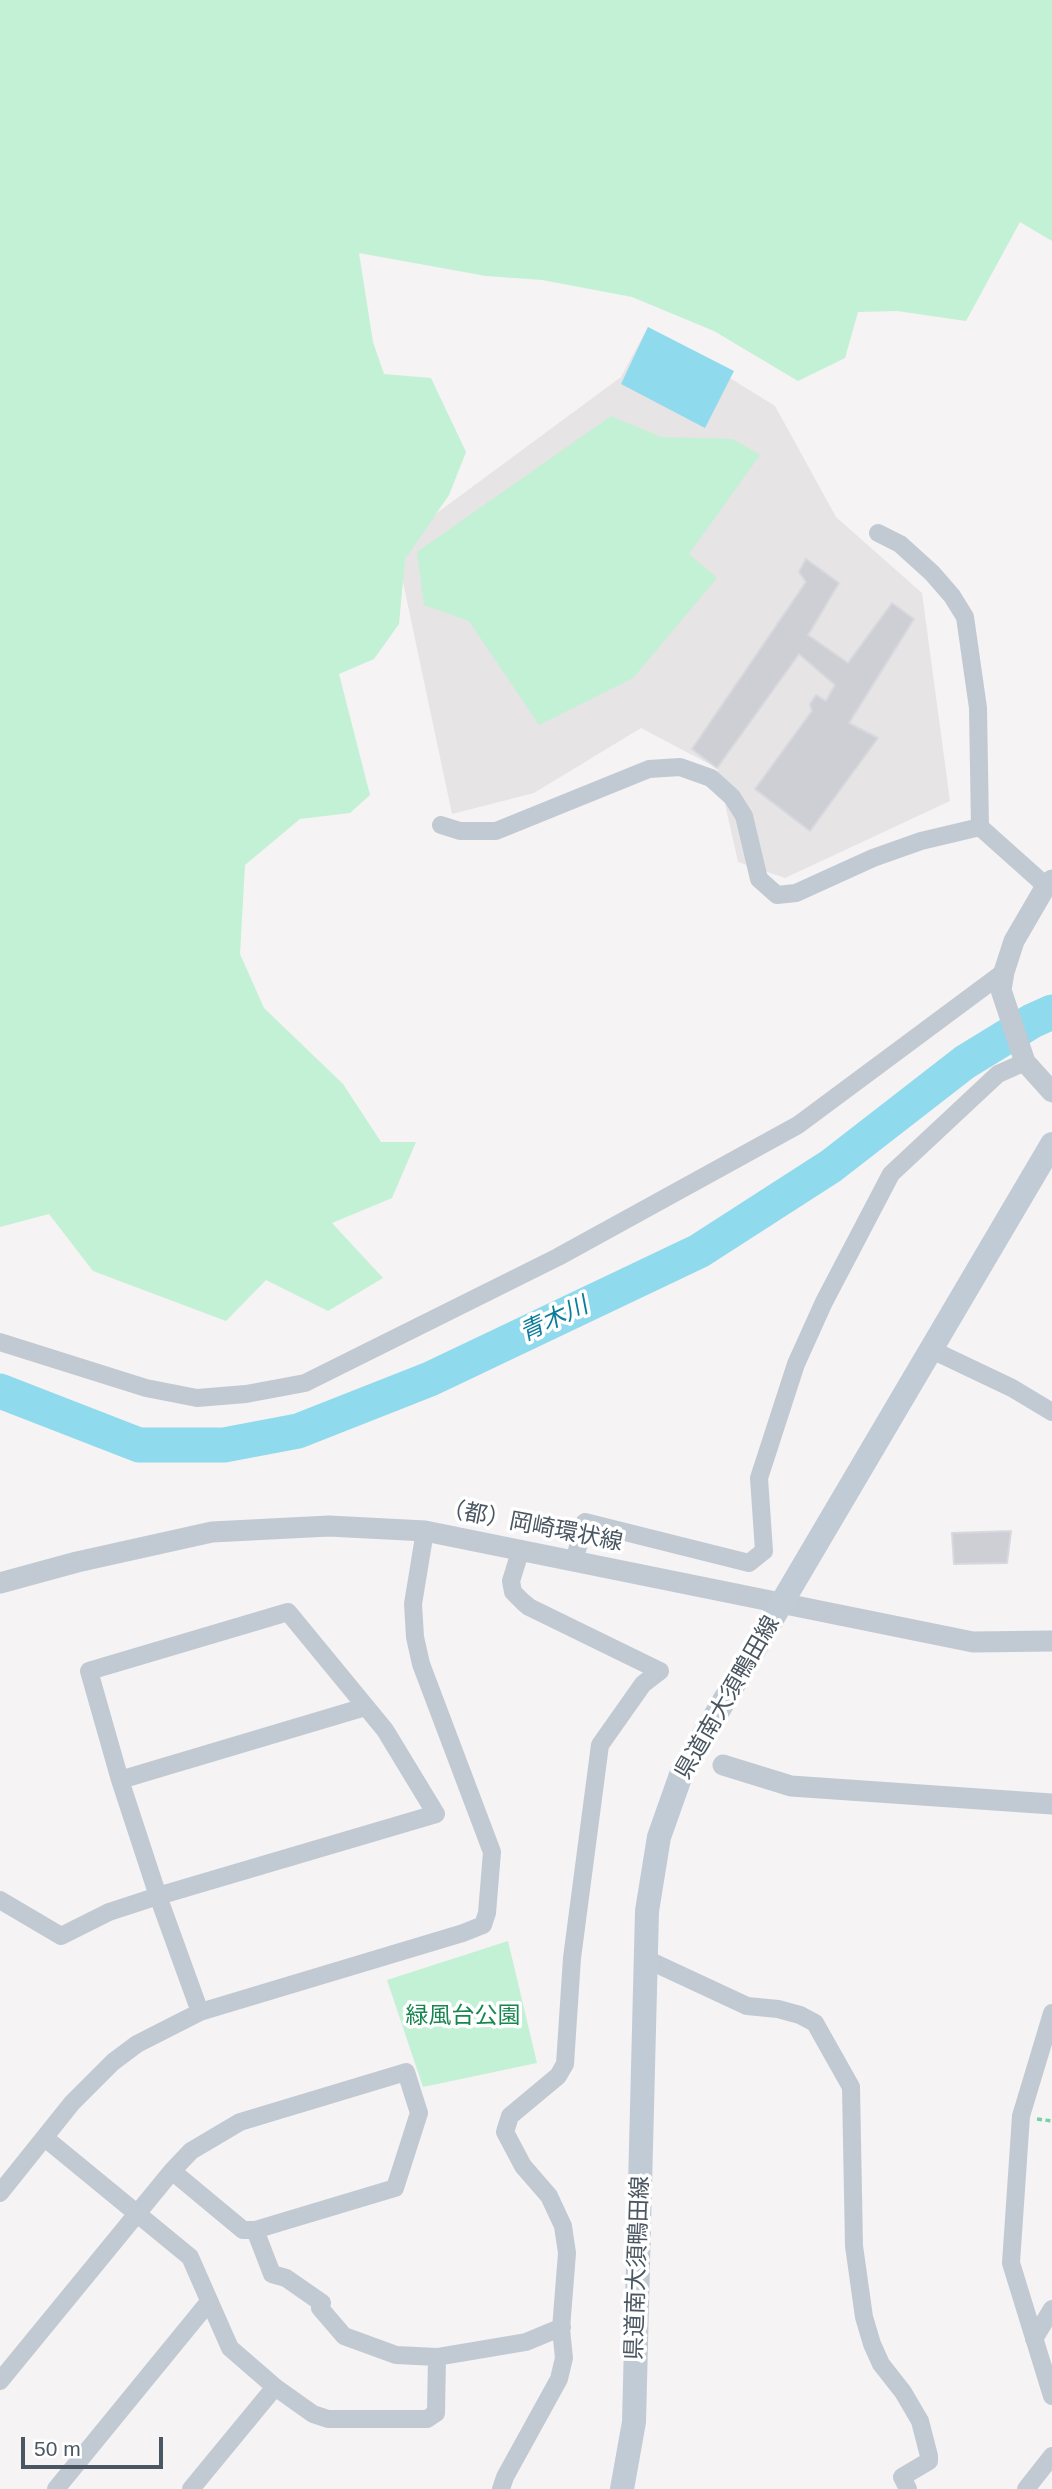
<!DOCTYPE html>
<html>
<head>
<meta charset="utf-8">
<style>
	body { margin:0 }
	#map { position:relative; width:1052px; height:2489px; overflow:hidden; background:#f5f3f3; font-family:Arial,sans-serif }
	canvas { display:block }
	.scale { position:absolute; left:21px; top:2437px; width:142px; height:32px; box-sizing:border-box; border:4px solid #4a5661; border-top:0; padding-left:9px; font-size:21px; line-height:24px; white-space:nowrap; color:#4a5661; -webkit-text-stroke:5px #fff; paint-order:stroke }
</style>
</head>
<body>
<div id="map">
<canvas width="1052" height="2489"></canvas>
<div class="scale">50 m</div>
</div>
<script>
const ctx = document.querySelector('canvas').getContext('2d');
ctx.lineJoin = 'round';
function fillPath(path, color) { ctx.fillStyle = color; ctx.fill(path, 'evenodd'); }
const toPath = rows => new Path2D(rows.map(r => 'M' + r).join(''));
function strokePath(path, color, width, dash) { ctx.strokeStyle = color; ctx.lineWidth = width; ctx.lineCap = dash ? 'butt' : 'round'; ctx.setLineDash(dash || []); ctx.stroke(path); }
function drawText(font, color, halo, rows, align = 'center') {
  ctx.font = font + ' Arial,"Noto Sans JP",sans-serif'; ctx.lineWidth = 7; ctx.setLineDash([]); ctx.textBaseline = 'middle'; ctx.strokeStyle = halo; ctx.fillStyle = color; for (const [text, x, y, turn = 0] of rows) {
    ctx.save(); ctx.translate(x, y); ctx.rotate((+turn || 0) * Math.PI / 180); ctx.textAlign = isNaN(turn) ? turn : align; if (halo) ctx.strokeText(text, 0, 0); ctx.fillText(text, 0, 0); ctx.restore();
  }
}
fillPath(toPath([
	[648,327,775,406,836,517,922,593,950,801,785,878,738,862,717,768,641,728,534,793,452,814,395,544,621,377]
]), '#e6e4e5');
fillPath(toPath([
	[0,0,1052,0,1052,241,1020,222,966,321,897,311,858,312,845,358,798,381,714,331,632,297,542,280,486,276,359,253,373,342,384,374,431,378,466,452,449,495,405,559,399,624,374,659,339,674,370,795,350,813,300,819,245,865,240,954,264,1008,343,1084,381,1142,416,1142,392,1198,332,1223,383,1278,328,1311,266,1280,226,1321,93,1271,49,1214,0,1227],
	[611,416,661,437,733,439,760,455,689,554,717,578,633,678,539,725,469,621,424,605,417,552],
	[508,1941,537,2063,423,2087,387,1980]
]), '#c3f1d5');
fillPath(toPath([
	[648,327,734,371,705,428,621,384]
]), '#90daee');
strokePath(toPath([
	[0,1391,139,1445,224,1445,298,1431,430,1379,699,1251,831,1166,965,1062,1032,1021,1052,1012]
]), '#90daee', 35);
const building = toPath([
	[806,559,839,583,808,635,848,663,892,603,914,619,849,723,878,738,810,831,755,789,812,711,810,704,816,695,826,701,835,685,799,654,717,768,692,749,806,582,799,572,806,559],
	[1011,1531,1007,1563,954,1564,952,1533,1011,1531]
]);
fillPath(building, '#cdcfd5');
strokePath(building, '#d7d9de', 2);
strokePath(toPath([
	[1037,2119,1052,2121]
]), '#7ad0a6', 3.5, [5, 3.5]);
strokePath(toPath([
	[878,533,900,544,932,573,952,596,965,617,978,708,980,827,1046,886],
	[441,825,460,831,496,831,649,769,680,767,711,778,732,797,744,816,759,879,777,895,796,893,873,858,921,841,980,827],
	[0,1342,146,1388,197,1398,246,1394,305,1383,558,1257,798,1125,1004,972],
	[930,1349,1012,1388,1052,1412],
	[574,1561,585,1522,749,1563,764,1551,759,1478,796,1364,824,1302,891,1174,998,1074,1025,1062],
	[120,1780,365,1707],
	[0,1900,61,1936,109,1912,158,1896,436,1814,385,1730,288,1612,89,1671,120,1780,158,1896,200,2012],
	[646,1959,747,2006,778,2009,800,2015,815,2023,851,2087,854,2246,864,2317,872,2344,881,2364,903,2392,920,2421,929,2456,929,2461,902,2477,908,2489],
	[1052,2013,1021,2116,1011,2263,1052,2396],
	[45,2138,190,2257,230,2348,275,2387,313,2414,328,2419,427,2419,436,2413,437,2357],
	[0,2193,72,2103,113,2062,137,2044,200,2012,463,1933,483,1925,487,1913,492,1852,421,1664,415,1637,413,1604,425,1531],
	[255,2230,272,2274,286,2278,322,2303,320,2308,344,2336,396,2355,437,2357,526,2342,562,2327],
	[1034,2339,1052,2309],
	[0,2381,172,2171,191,2151,240,2122,406,2072,419,2113,395,2188,255,2230,243,2230,172,2171],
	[56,2489,208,2303],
	[191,2489,275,2387],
	[501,2489,505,2477,559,2379,564,2358,561,2329,567,2253,563,2226,549,2196,523,2166,505,2132,510,2116,558,2076,565,2064,572,1958,600,1745,643,1684,660,1671,529,1607,523,1602,513,1592,511,1581,521,1549],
	[1026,2489,1052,2456]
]), '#c1cad2', 18);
strokePath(toPath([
	[1052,880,1046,886,1014,941,1004,972,1001,990,1025,1062,1052,1092],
	[0,1583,77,1562,212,1532,329,1526,425,1531,973,1642,1052,1641],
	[723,1765,791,1786,1052,1804]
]), '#c1cad2', 21);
strokePath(toPath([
	[622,2489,634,2422,647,1911,659,1837,682,1772,1052,1144]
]), '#c1cbd6', 24);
drawText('23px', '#4a5661', '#fff', [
	["（都）岡崎環状線",532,1526,11],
	["県道南大須鴨田線",728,1698,-60],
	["県道南大須鴨田線",638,2268,-88]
]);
drawText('23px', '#17864f', '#fff', [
	["緑風台公園",463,2017]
]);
drawText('italic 24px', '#0c7c9b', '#fff', [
	["青木川",554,1320,-25]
]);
</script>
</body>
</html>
